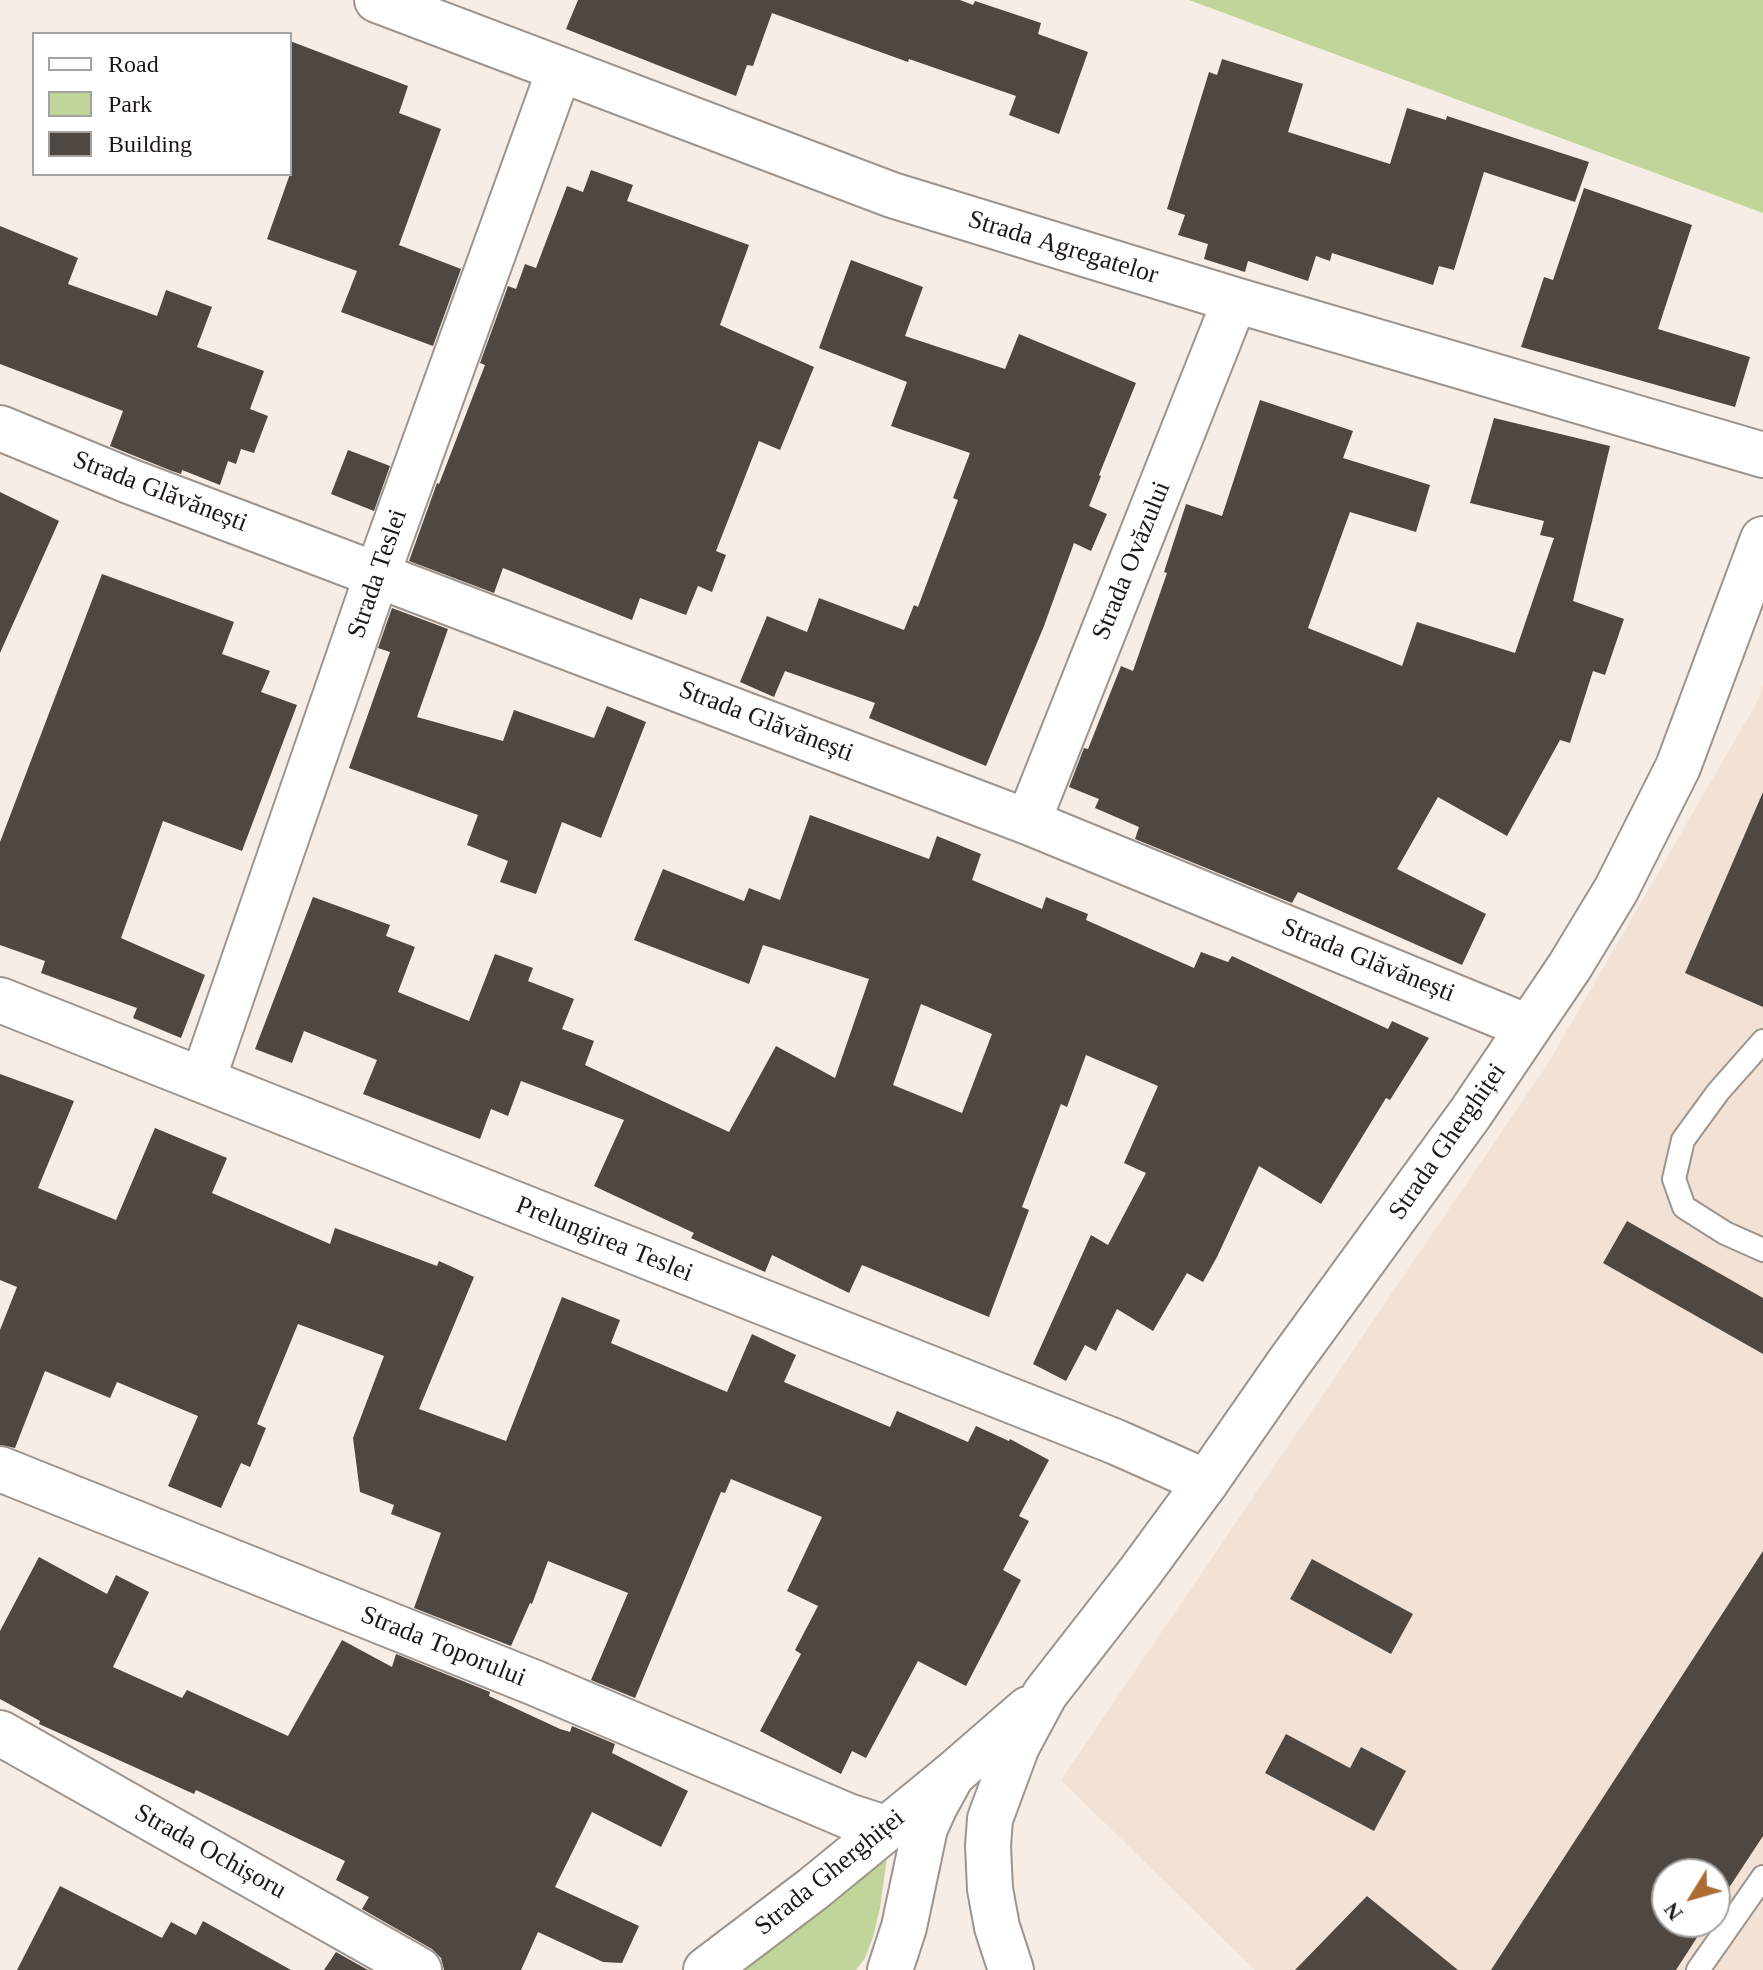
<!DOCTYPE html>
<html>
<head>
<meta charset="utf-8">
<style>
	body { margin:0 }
	#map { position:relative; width:1763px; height:1970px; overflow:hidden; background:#f6ede6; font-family:Georgia,serif }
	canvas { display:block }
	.legend { position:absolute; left:32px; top:32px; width:260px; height:144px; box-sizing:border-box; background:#fff; border:2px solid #a4a3a2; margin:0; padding:10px 14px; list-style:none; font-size:24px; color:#1c1916 }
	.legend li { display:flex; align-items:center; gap:16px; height:40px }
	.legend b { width:40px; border:2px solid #a4a3a2 }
	.north { position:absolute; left:1651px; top:1858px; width:80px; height:80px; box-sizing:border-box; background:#fff; border:2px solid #a4a3a2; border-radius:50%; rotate:233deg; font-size:22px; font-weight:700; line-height:32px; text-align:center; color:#1c1916 }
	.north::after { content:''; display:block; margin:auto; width:28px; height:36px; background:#ac6c34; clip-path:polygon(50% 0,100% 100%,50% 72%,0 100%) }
</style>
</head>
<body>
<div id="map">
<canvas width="1763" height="1970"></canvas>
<ul class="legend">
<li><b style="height:10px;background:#fff"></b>Road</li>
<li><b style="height:22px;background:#c1d499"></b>Park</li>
<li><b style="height:22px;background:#4f4741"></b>Building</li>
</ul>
<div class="north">N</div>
</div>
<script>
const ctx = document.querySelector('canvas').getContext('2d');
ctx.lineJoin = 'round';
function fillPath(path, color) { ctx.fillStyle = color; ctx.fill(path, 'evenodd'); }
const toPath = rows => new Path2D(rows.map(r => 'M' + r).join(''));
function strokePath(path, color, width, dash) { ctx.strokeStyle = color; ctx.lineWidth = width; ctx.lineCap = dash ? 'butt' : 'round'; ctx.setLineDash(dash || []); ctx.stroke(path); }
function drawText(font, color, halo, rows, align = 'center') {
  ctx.font = font + ' Georgia,serif'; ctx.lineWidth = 8; ctx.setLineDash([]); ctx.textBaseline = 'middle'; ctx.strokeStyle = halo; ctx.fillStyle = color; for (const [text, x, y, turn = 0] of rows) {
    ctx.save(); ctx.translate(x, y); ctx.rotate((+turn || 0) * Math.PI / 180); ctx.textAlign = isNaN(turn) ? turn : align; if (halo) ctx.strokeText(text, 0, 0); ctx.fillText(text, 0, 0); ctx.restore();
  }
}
fillPath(toPath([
	[1763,685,1763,1970,1255,1970,1061,1780,1547,1065,1757,702],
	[1667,1874,1715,1874,1715,1922,1667,1922]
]), '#f1e2d5');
fillPath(toPath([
	[1189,0,1763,0,1763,213],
	[887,1857,880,1908,873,1937,865,1958,856,1970,732,1970]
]), '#c1d499');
fillPath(toPath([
	[578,0,960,0,973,5,975,1,1041,23,1038,34,1088,52,1059,134,1009,115,1016,96,909,59,908,62,772,13,753,66,747,65,736,96,566,29],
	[290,41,408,86,399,113,441,129,399,245,461,269,433,346,341,312,357,271,267,239,290,174],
	[1222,59,1303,84,1288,132,1390,164,1407,108,1446,120,1447,116,1589,162,1575,202,1484,172,1454,270,1439,266,1433,285,1332,253,1330,261,1316,256,1308,281,1248,261,1245,272,1204,259,1208,244,1178,235,1185,215,1167,209,1209,72,1217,75],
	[591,170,633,185,627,201,749,245,720,325,814,367,780,450,759,441,716,551,726,555,712,592,698,586,686,615,640,598,632,620,503,568,494,593,409,561,437,483,439,484,485,365,480,363,508,286,516,289,525,264,536,268,567,186,583,192],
	[1584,188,1692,225,1658,329,1750,357,1735,407,1521,347,1544,277,1553,280],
	[0,226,78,258,68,284,157,316,166,290,212,307,197,347,264,371,250,409,268,416,254,453,241,449,236,464,228,461,220,485,182,470,181,474,172,471,110,446,123,411,0,364],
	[851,260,923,287,905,336,1005,369,1019,334,1136,383,1099,475,1101,476,1089,506,1107,514,1091,551,1074,543,1044,626,986,766,869,718,875,703,785,671,774,697,740,682,767,616,807,632,819,598,904,630,914,605,918,607,958,500,953,498,970,453,891,426,907,382,819,348],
	[1260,400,1353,431,1343,458,1430,485,1416,532,1350,512,1308,628,1402,666,1417,622,1515,653,1554,538,1540,535,1544,521,1470,503,1494,418,1610,446,1573,601,1624,619,1605,675,1593,671,1570,743,1560,740,1507,836,1438,797,1397,869,1486,914,1462,965,1298,892,1292,903,1135,839,1139,827,1095,808,1099,799,1069,787,1084,748,1088,749,1121,666,1133,671,1167,573,1164,572,1186,504,1222,516],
	[348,450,390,466,374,511,331,494],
	[0,492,59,521,0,653],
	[102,574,234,622,222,654,270,671,261,692,297,705,242,851,163,821,121,938,205,975,181,1038,133,1018,137,1008,41,973,45,961,0,945,0,842],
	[392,608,448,629,417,717,503,741,514,710,594,738,607,706,646,722,601,838,562,822,536,894,500,882,508,861,467,845,478,815,349,768,390,652,378,648],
	[1763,792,1763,1007,1685,973],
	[810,815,929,859,937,836,981,854,972,880,1042,909,1046,897,1088,914,1086,920,1194,968,1201,952,1228,962,1232,956,1388,1029,1392,1021,1429,1038,1390,1100,1386,1098,1321,1204,1259,1166,1217,1257,1203,1282,1187,1273,1153,1331,1117,1309,1096,1351,1085,1345,1066,1381,1033,1364,1091,1235,1108,1245,1146,1173,1124,1163,1158,1086,1086,1055,1067,1107,1061,1104,1022,1207,1029,1210,989,1317,862,1265,849,1293,772,1255,765,1272,691,1238,694,1233,594,1186,624,1120,521,1081,508,1116,491,1109,480,1139,363,1094,377,1060,304,1031,292,1063,255,1049,313,897,390,925,386,936,415,947,398,992,469,1021,495,954,533,968,528,981,574,999,562,1029,594,1041,585,1065,729,1132,776,1046,835,1078,869,979,763,945,749,984,634,940,663,869,744,901,749,888,780,900],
	[921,1004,992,1034,962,1113,893,1085],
	[0,1074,74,1101,38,1188,116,1220,155,1128,227,1158,212,1193,330,1244,335,1228,437,1266,439,1261,474,1277,419,1409,506,1441,562,1297,620,1320,611,1343,727,1392,752,1334,796,1355,784,1382,890,1427,897,1411,968,1442,976,1426,1009,1441,1010,1439,1049,1460,1019,1516,1029,1521,1003,1570,1021,1580,966,1686,918,1661,866,1758,852,1751,841,1774,760,1731,801,1654,795,1650,818,1606,787,1591,822,1517,731,1479,725,1493,721,1492,635,1698,591,1680,628,1593,548,1561,532,1604,530,1603,511,1646,414,1608,441,1533,391,1514,394,1505,360,1492,353,1438,384,1356,298,1324,257,1424,266,1428,250,1467,241,1463,221,1508,168,1486,198,1416,117,1382,110,1398,45,1371,15,1448,0,1445,0,1330,17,1287,0,1280],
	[1627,1221,1763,1298,1763,1354,1603,1263],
	[1763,1551,1763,1836,1719,1903,1715,1910,1715,1874,1667,1874,1667,1922,1707,1922,1676,1970,1491,1970],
	[39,1557,107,1594,116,1575,149,1592,113,1667,182,1698,187,1690,288,1736,342,1640,392,1667,396,1654,490,1692,489,1696,560,1729,570,1732,572,1726,615,1744,612,1753,688,1791,661,1847,592,1812,555,1887,639,1926,622,1963,603,1962,538,1932,521,1970,444,1970,441,1958,432,1949,362,1909,369,1897,336,1880,345,1861,196,1790,194,1794,39,1724,40,1721,0,1699,0,1631],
	[1312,1559,1413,1614,1391,1654,1290,1599],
	[1286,1734,1350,1768,1361,1747,1406,1771,1374,1831,1265,1773],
	[60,1886,162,1938,171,1922,196,1935,203,1921,291,1970,17,1970],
	[1367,1896,1458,1970,1295,1970],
	[336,1952,368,1970,324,1970]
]), '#4f4741');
const service = toPath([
	[1763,1041,1718,1092,1683,1140,1674,1179,1684,1207,1725,1233,1763,1250],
	[1698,1970,1763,1877]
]);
const minor = toPath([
	[377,0,892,195,1235,300,1763,455],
	[0,428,129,481,1028,822,1528,1027],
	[1028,822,1235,300],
	[0,1000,1116,1442,1206,1482],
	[203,1079,377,575,559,71],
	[0,1469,535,1683,848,1816,885,1828],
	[0,1733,419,1970]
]);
const tertiary = toPath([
	[706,1970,813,1889,952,1775]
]);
const secondary = toPath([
	[890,1970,904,1927,925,1828,935,1806,952,1775,1028,1709],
	[1011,1970,997,1927,990,1889,988,1846,990,1819,1017,1746,1045,1694,1140,1572,1206,1482,1288,1364,1470,1114,1570,966,1616,890,1678,767,1763,539]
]);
strokePath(service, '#9c948d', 26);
strokePath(minor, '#9c948d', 48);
strokePath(tertiary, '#9c948d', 48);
strokePath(secondary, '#9c948d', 48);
strokePath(service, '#fff', 22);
strokePath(minor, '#fff', 44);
strokePath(tertiary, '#fff', 44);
strokePath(secondary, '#fff', 44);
drawText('26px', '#1c1916', '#fff', [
	["Strada Agregatelor",1063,248,17],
	["Strada Glăvănești",160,492,21],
	["Strada Ovăzului",1132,561,-68],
	["Strada Teslei",378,574,-71],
	["Strada Glăvănești",766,722,21],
	["Strada Glăvănești",1368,961,22],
	["Strada Gherghiței",1448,1142,-55],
	["Prelungirea Teslei",604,1240,22],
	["Strada Toporului",443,1647,22],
	["Strada Ochișoru",210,1852,29],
	["Strada Gherghiței",830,1873,-39]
]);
</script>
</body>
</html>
